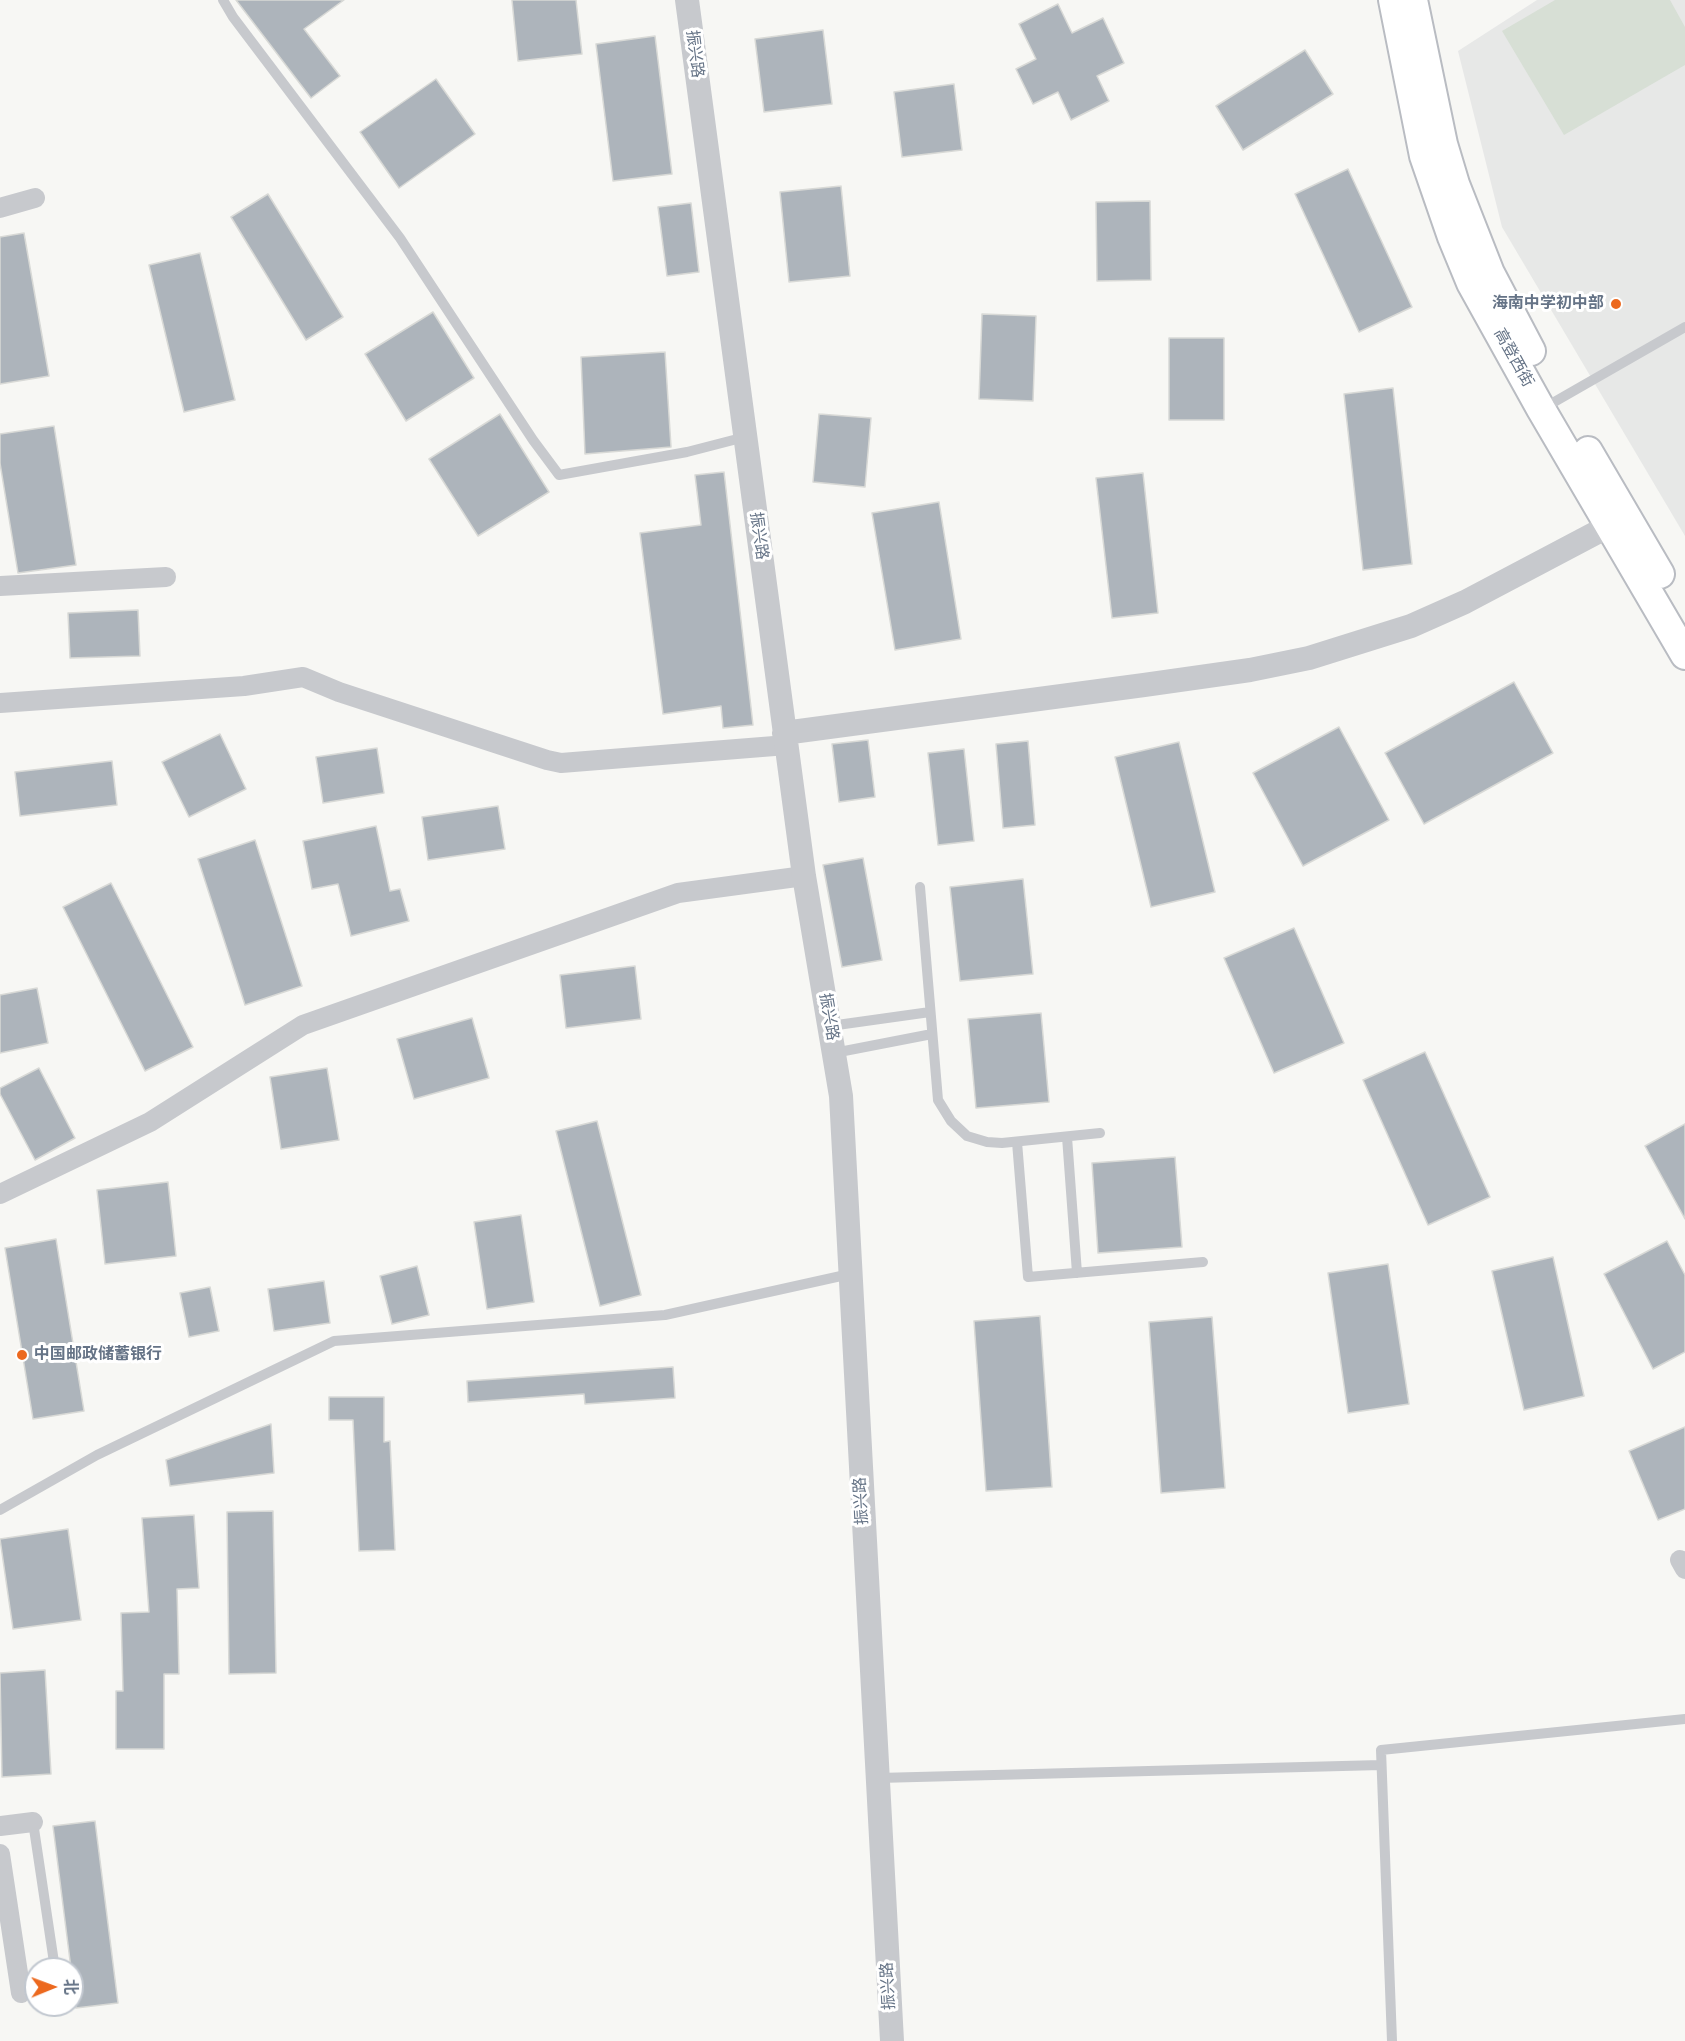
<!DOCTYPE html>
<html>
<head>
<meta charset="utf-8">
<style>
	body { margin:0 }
	#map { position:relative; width:1685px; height:2041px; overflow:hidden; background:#f7f7f4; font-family:Poppins,"Noto Sans SC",sans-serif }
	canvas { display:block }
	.north { position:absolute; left:24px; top:1957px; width:60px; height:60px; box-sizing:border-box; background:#fff; border:2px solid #c1c7cf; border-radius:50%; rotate:89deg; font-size:16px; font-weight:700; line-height:24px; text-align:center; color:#657386 }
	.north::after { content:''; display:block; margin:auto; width:21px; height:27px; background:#ec691f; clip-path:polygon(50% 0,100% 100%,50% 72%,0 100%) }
</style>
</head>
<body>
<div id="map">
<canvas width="1685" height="2041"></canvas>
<div class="north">北</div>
</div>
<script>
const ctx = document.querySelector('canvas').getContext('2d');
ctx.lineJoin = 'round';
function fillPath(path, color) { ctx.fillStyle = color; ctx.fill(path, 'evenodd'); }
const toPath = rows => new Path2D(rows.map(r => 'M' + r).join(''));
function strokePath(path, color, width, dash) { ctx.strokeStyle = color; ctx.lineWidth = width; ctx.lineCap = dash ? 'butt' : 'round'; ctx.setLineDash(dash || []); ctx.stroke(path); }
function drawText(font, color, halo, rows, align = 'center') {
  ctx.font = font + ' Poppins,"Noto Sans SC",sans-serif'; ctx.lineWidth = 6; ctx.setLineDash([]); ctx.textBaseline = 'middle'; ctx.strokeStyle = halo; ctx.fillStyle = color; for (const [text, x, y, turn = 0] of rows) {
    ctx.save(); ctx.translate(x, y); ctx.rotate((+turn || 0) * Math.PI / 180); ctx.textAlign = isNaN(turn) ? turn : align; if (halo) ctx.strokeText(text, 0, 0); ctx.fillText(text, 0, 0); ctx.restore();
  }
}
fillPath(toPath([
	[1537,0,1685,0,1685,536,1502,227,1458,51]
]), '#e7e8e7');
fillPath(toPath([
	[1555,0,1670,0,1685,27,1685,65,1564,135,1502,31]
]), '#d7dfd5');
const building = toPath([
	[236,0,344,0,304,29,340,76,311,98,236,0],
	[512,0,576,0,582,54,518,61,512,0],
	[1058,4,1072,33,1103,18,1124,63,1097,76,1109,101,1071,120,1058,92,1033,104,1016,69,1036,59,1019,24,1058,4],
	[823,30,832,104,764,112,755,39,823,30],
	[655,36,672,174,613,181,596,44,655,36],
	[1305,50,1333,94,1243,150,1216,106,1305,50],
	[436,79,475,134,399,188,360,132,436,79],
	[954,84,962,150,902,157,894,92,954,84],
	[1348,169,1412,307,1359,332,1295,194,1348,169],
	[841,186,850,276,789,282,780,192,841,186],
	[268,194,343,317,306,340,231,217,268,194],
	[1150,201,1151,280,1097,281,1096,202,1150,201],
	[691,203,699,272,667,276,658,207,691,203],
	[24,233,49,376,0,384,0,237,24,233],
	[200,253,235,400,184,412,149,265,200,253],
	[433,312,474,378,406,421,365,354,433,312],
	[982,314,1036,316,1033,401,979,399,982,314],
	[1169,338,1224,338,1224,420,1169,420,1169,338],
	[665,352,671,447,585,454,581,357,665,352],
	[1393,388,1412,564,1363,570,1344,394,1393,388],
	[500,414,549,492,478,536,429,459,500,414],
	[819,414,871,418,865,487,813,482,819,414],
	[54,426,76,565,18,573,0,463,0,434,54,426],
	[724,472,753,725,723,728,721,706,663,714,640,533,701,525,695,475,724,472],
	[1143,473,1158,613,1112,618,1096,478,1143,473],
	[939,502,961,639,895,650,872,513,939,502],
	[138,610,140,656,70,658,68,613,138,610],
	[1514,682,1553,753,1424,824,1385,753,1514,682],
	[1339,727,1389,820,1303,866,1253,773,1339,727],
	[220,734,246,789,189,817,162,762,220,734],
	[868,740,875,797,839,802,832,744,868,740],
	[1028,741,1035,825,1003,828,996,744,1028,741],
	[1179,742,1215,892,1151,907,1115,757,1179,742],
	[377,748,384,793,323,803,316,757,377,748],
	[964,749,974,841,938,845,928,753,964,749],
	[112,761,117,805,20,816,15,772,112,761],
	[498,806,505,849,428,860,422,817,498,806],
	[376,826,390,891,400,889,409,921,351,936,338,884,312,889,303,841,376,826],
	[255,840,302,986,245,1005,198,859,255,840],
	[863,858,882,960,842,967,823,865,863,858],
	[1023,879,1033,974,960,981,950,887,1023,879],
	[111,883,193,1047,145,1071,63,907,111,883],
	[1294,928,1344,1043,1274,1073,1224,958,1294,928],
	[635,966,641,1019,566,1028,560,975,635,966],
	[37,988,48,1043,0,1053,0,995,37,988],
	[1041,1013,1049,1102,976,1108,968,1019,1041,1013],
	[472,1018,489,1078,414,1099,397,1039,472,1018],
	[1425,1052,1490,1197,1428,1225,1363,1080,1425,1052],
	[39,1068,75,1138,35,1160,0,1094,0,1088,39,1068],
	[327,1068,339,1140,281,1149,270,1077,327,1068],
	[597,1121,641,1295,600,1306,556,1131,597,1121],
	[1685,1124,1685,1219,1645,1146,1685,1124],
	[1175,1157,1182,1247,1098,1253,1092,1163,1175,1157],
	[168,1182,176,1256,105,1264,97,1190,168,1182],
	[521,1215,534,1302,487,1309,474,1222,521,1215],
	[56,1239,84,1411,33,1419,5,1248,56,1239],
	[1667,1241,1685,1275,1685,1352,1653,1369,1604,1274,1667,1241],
	[1553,1257,1584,1396,1524,1410,1492,1271,1553,1257],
	[1388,1264,1409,1404,1348,1413,1328,1273,1388,1264],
	[417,1266,429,1315,392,1324,380,1276,417,1266],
	[324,1281,330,1323,274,1331,268,1289,324,1281],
	[210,1287,219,1331,189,1337,180,1293,210,1287],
	[1040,1316,1052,1487,986,1491,974,1321,1040,1316],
	[1212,1317,1225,1488,1161,1493,1149,1322,1212,1317],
	[673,1367,675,1398,585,1404,584,1394,468,1402,467,1381,673,1367],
	[329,1397,384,1397,384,1442,390,1441,395,1550,359,1551,353,1420,329,1420,329,1397],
	[271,1424,274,1473,170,1486,166,1460,271,1424],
	[1685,1427,1685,1509,1658,1520,1629,1451,1685,1427],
	[273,1511,276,1673,229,1674,227,1512,273,1511],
	[194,1515,199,1588,177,1589,179,1674,164,1674,164,1749,116,1749,116,1691,123,1691,121,1613,149,1612,142,1518,194,1515],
	[68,1529,81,1620,13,1629,0,1539,68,1529],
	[45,1670,51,1774,2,1777,0,1673,45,1670],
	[95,1821,118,2003,76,2008,53,1826,95,1821]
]);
fillPath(building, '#adb4bb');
strokePath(building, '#d8d9d6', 1.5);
const secondary = toPath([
	[1393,0,1424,156,1452,237,1471,283,1541,409,1685,655],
	[1413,0,1443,144,1455,184,1490,273,1531,351],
	[1588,451,1660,574]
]);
strokePath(secondary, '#b9bcc2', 32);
strokePath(toPath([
	[223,0,233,17,400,238,533,440,559,475,687,452,745,437],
	[1542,409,1685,327],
	[920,887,938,1100,951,1121,967,1136,987,1142,1002,1143,1100,1133],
	[830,1026,930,1012],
	[834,1053,932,1034],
	[1067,1137,1077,1273],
	[1017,1142,1028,1277,1203,1262],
	[0,1510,97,1455,334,1341,665,1315,850,1274],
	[878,1778,1381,1765],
	[33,1822,55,1969],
	[1392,2041,1381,1750,1685,1719]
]), '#c7c9cd', 10);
strokePath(toPath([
	[0,208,35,198],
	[0,586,166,577],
	[0,703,244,686,303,677,339,692,547,760,561,763,787,745],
	[0,1194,150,1122,303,1025,678,893,804,876],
	[1680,1560,1685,1569],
	[0,1826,33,1822],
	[0,1854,21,1993]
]), '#c7c9cd', 20);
strokePath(toPath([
	[687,0,804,876,841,1096,892,2041],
	[784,733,1144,685,1250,670,1309,658,1411,626,1465,602,1609,526]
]), '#c7c9cd', 24);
strokePath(secondary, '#fff', 28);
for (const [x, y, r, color] of [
	[1616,304,6,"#ec691f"],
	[22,1355,6,"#ec691f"]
]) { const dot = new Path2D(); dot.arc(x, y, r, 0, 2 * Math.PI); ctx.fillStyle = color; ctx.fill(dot); strokePath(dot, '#fff', 2); }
drawText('16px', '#657386', '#fff', [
	["振兴路",694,54,83],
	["高登西街",1513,358,61],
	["振兴路",758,536,82],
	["振兴路",828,1017,80],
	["振兴路",862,1501,-93],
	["振兴路",889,1986,-93]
]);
drawText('bold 16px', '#657386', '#fff', [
	["海南中学初中部",1604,304],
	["中国邮政储蓄银行",34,1355,"left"]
], 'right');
</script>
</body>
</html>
